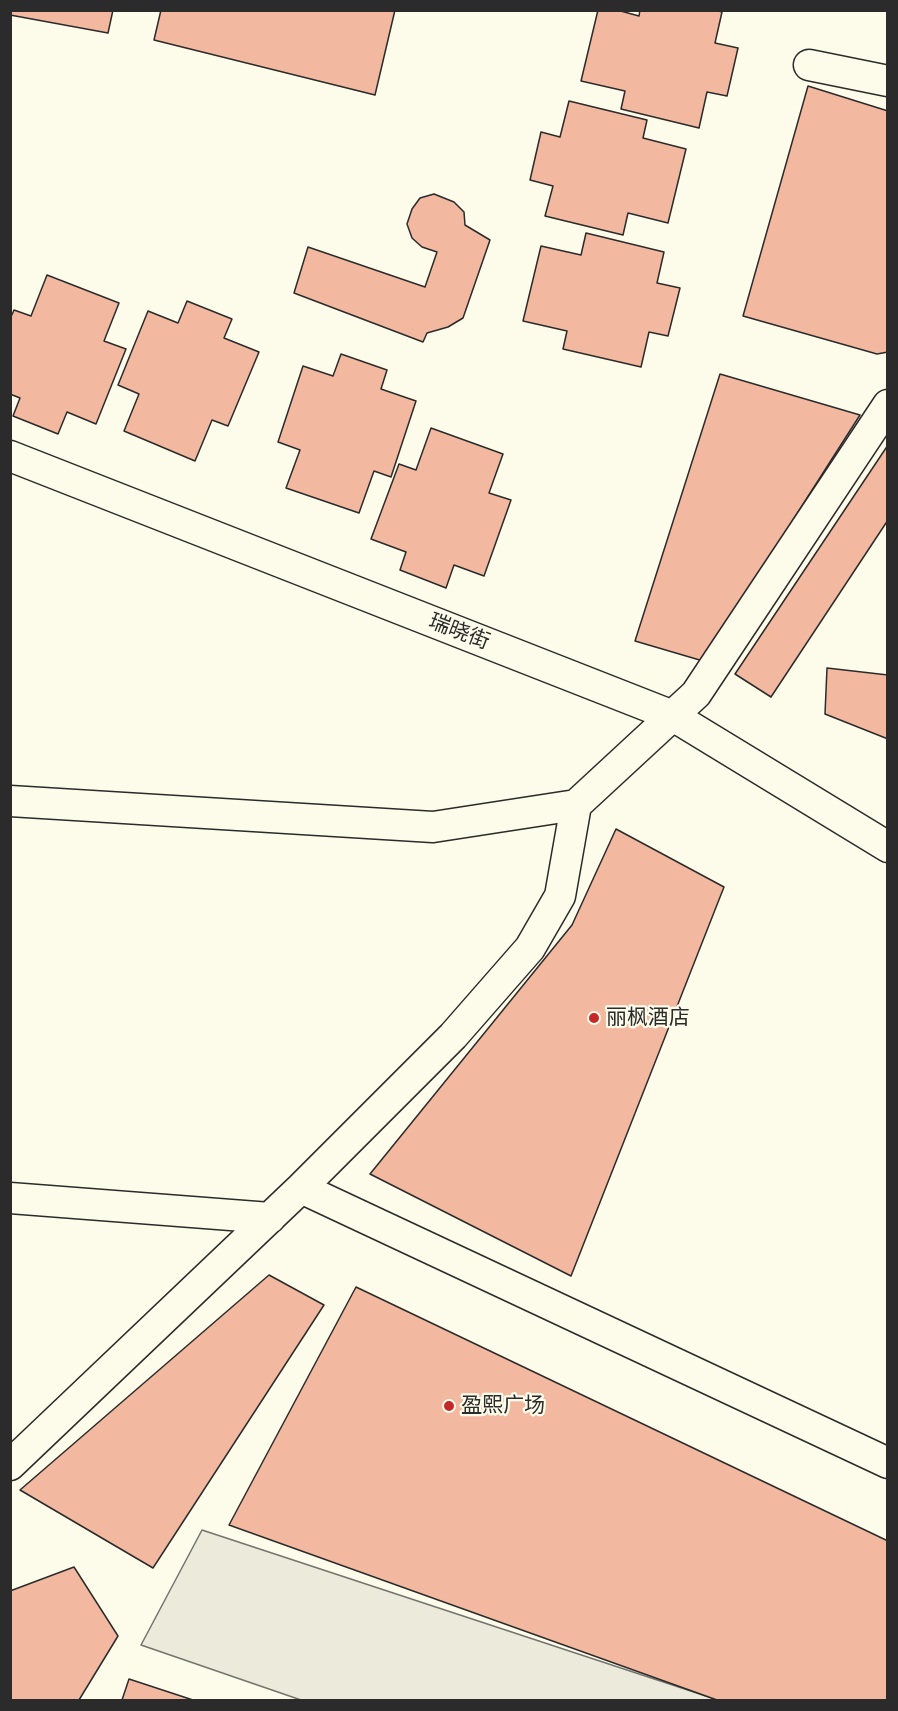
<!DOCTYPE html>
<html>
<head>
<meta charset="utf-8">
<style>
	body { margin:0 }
	#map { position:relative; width:898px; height:1711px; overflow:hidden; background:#fdfbea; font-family:"IBM Plex Sans",sans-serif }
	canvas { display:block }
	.frame { position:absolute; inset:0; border:12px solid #2b2b2b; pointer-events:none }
</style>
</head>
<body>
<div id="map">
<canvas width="898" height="1711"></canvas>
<div class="frame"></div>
</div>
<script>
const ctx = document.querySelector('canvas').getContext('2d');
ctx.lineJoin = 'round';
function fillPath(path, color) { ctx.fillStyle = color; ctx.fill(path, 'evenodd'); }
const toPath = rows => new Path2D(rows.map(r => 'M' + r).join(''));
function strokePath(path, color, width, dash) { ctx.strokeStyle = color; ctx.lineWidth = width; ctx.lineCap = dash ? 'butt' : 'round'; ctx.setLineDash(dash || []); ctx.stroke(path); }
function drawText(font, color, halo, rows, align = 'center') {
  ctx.font = font + ' "IBM Plex Sans","Noto Sans SC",sans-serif'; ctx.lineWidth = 4.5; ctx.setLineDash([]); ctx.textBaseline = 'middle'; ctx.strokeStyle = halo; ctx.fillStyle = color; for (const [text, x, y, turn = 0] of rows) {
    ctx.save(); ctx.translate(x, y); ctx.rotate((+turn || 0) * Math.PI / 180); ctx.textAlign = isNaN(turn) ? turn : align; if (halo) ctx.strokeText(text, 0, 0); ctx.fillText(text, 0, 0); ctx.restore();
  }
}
const parking = toPath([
	[202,1530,718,1700,301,1700,141,1645,202,1530]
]);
fillPath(parking, '#eceadb');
strokePath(parking, '#74746e', 1.5);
const building = toPath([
	[10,10,113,10,108,33,10,15,10,10],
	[161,10,320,11,395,10,375,95,154,40,161,10],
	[598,10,617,10,639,16,640,10,715,10,722,12,715,43,738,48,727,96,707,92,699,128,621,109,625,91,581,81,598,10],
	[808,86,888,111,888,352,877,354,743,316,808,86],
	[569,101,647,120,643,138,686,149,668,223,628,213,623,235,545,216,553,186,530,180,541,132,560,137,569,101],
	[434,194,454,202,464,212,465,225,490,240,463,318,448,327,427,333,423,342,294,293,308,247,425,287,437,252,422,247,412,238,407,224,412,209,420,198,434,194],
	[586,233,664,252,657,283,680,288,668,336,649,332,641,367,563,349,567,331,523,321,541,246,581,255,586,233],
	[47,275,119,303,104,341,126,349,96,424,67,412,58,434,13,416,20,398,10,394,10,319,14,310,31,316,47,275],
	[187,301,232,319,224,338,259,352,228,426,212,420,195,461,124,431,139,394,118,385,148,311,178,323,187,301],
	[341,354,387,370,381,389,416,401,391,477,374,471,359,513,286,488,300,450,278,442,303,366,333,376,341,354],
	[720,374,860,415,703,661,635,641,720,374],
	[431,428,503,454,489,493,511,500,484,576,454,565,446,588,400,570,406,552,371,539,399,464,416,470,431,428],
	[888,445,888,520,771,697,735,674,888,445],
	[827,668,888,675,888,739,825,714,827,668],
	[616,829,724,887,571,1276,370,1174,572,925,616,829],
	[269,1275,324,1305,153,1568,20,1490,269,1275],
	[356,1287,888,1541,888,1700,717,1700,229,1525,356,1287],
	[74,1567,118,1636,79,1700,10,1700,10,1591,74,1567],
	[129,1679,193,1700,122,1700,129,1679]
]);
fillPath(building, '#f2b8a0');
strokePath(building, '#2b2b2b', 1.5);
const minor = toPath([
	[809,65,888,81],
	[10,456,673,716,888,847],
	[10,801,433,827,576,805,696,694,888,405],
	[301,1188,888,1463],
	[10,1198,270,1218],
	[10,1465,301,1188,453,1036,530,948,560,896,576,805]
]);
strokePath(minor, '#2b2b2b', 33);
strokePath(minor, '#fdfbea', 30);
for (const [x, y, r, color] of [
	[594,1018,6,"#c62828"],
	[449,1406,6,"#c62828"]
]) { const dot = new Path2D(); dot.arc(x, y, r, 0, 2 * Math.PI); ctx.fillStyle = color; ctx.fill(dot); strokePath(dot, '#fdfbea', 2); }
drawText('21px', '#2b2b2b', '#fdfbea', [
	["瑞晓街",459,632,21]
]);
drawText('21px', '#2b2b2b', '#fdfbea', [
	["丽枫酒店",606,1018],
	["盈熙广场",461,1406]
], 'left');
</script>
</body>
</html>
